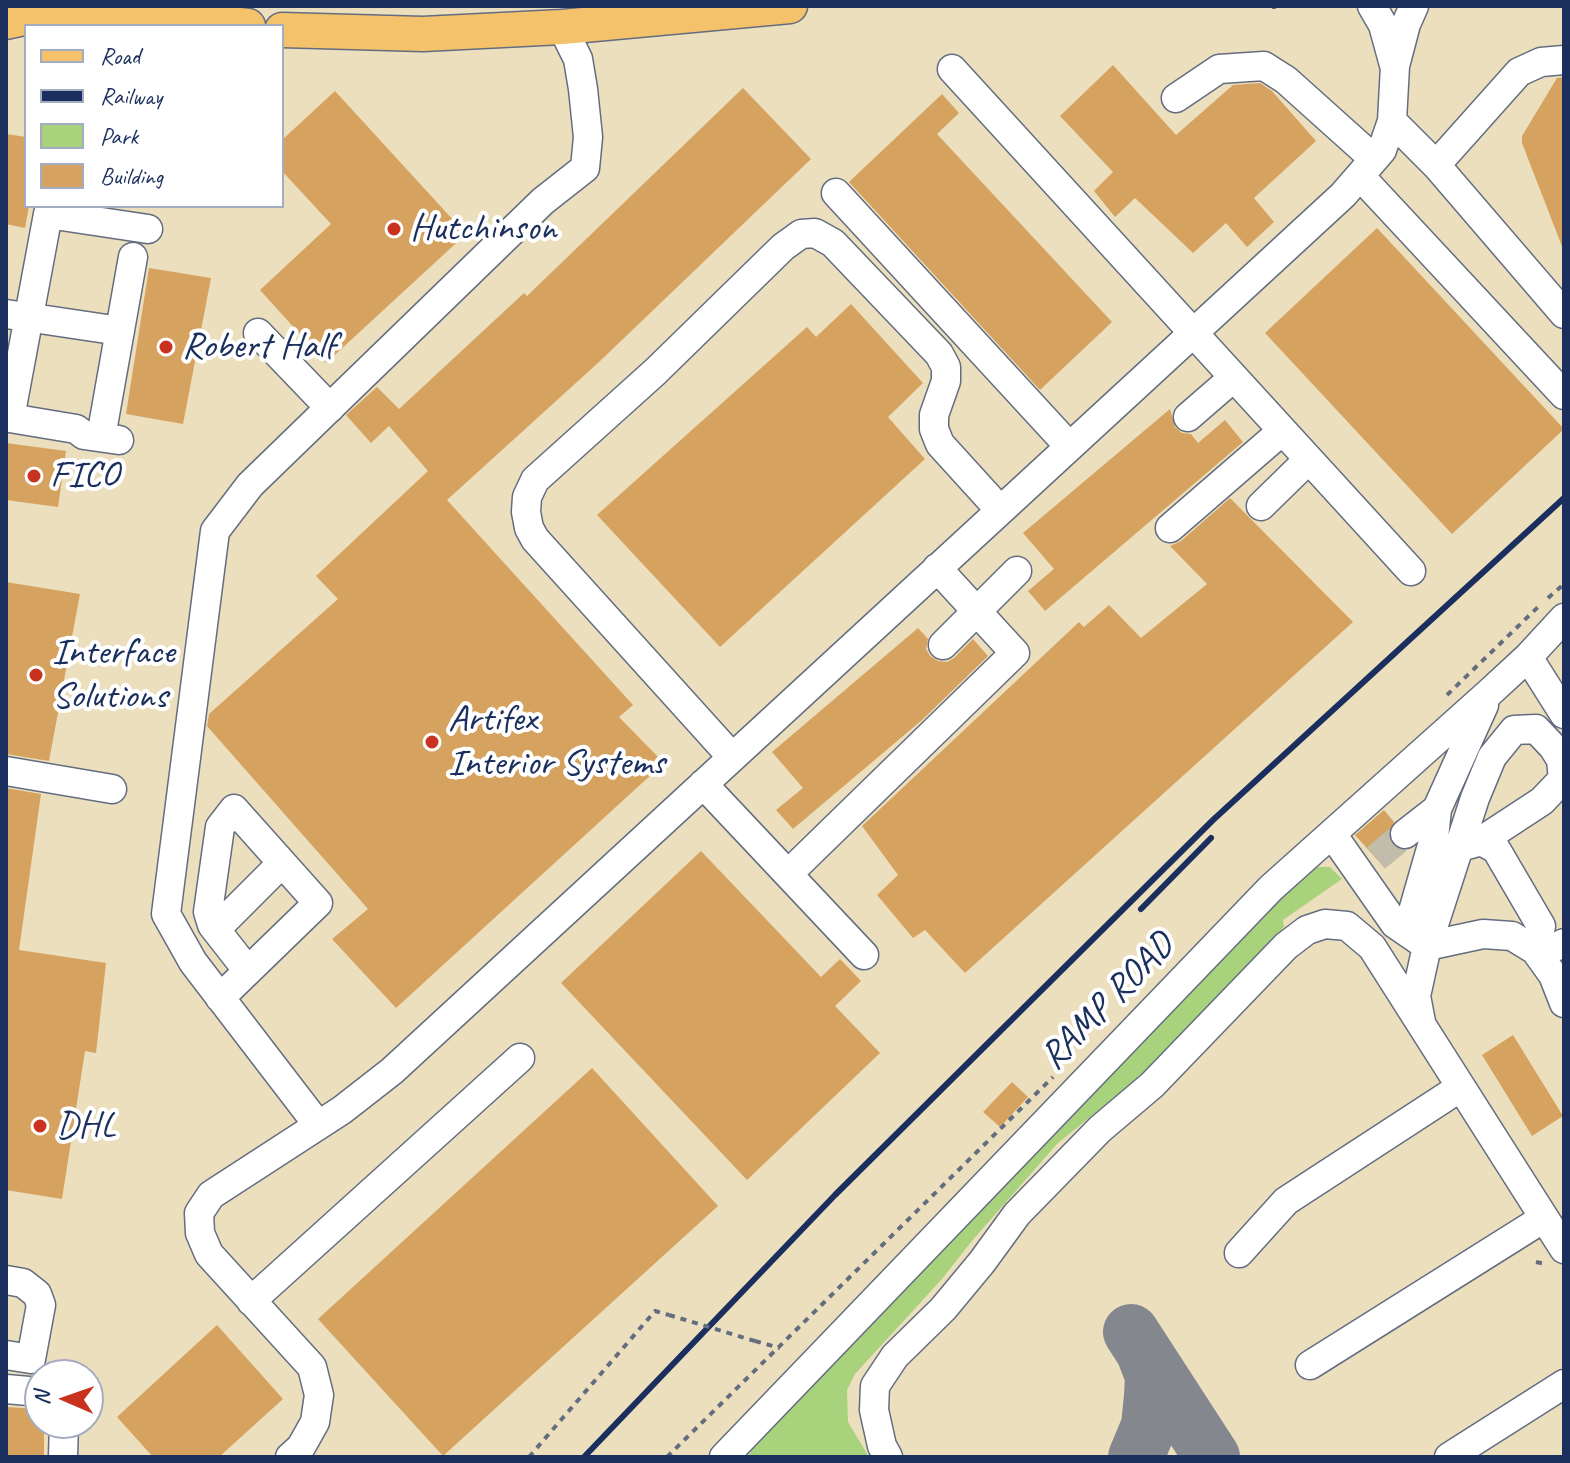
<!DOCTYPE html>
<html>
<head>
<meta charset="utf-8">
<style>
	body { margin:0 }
	#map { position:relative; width:1570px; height:1463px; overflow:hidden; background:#ecdfbe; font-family:Caveat,sans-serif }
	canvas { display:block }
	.frame { position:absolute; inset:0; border:8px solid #1b2f5e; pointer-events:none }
	.legend { position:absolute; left:24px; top:24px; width:260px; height:184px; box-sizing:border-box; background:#fff; border:2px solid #a4acbf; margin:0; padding:10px 14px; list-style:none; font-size:24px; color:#1b2f5e }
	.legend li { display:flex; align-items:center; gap:16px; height:40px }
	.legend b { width:40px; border:2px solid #a4acbf }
	.north { position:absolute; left:24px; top:1359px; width:80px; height:80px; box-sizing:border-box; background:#fff; border:2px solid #a4acbf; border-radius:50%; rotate:272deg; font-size:22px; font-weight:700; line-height:32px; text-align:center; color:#1b2f5e }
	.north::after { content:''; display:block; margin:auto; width:28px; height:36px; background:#c8321e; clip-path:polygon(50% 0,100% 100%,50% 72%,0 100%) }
</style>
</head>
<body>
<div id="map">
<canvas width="1570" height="1463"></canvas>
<div class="frame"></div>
<ul class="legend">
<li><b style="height:10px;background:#f4c26a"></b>Road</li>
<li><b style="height:10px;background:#1b2f5e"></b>Railway</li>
<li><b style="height:22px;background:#a9d27d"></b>Park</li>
<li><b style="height:22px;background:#d6a260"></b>Building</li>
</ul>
<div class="north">N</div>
</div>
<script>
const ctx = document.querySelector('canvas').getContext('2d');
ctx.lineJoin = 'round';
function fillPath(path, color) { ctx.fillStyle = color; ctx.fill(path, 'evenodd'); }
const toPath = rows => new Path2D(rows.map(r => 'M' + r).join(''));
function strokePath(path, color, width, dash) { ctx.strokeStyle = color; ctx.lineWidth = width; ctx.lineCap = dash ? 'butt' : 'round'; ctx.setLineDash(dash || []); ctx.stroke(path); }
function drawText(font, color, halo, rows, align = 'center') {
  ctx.font = font + ' Caveat,sans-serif'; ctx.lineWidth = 8; ctx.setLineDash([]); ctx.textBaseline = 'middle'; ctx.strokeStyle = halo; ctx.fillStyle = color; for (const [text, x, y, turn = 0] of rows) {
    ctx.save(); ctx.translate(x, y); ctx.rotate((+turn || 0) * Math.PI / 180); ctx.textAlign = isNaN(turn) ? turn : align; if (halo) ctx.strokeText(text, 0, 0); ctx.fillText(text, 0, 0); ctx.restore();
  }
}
fillPath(toPath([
	[1316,867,1330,867,1342,879,1283,920,1284,927,1195,1025,1134,1081,1057,1144,971,1242,942,1279,855,1374,847,1390,848,1422,869,1457,748,1457,755,1443,1198,969]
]), '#a9d27d');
strokePath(toPath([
	[1131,1332,1212,1457],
	[1136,1457,1149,1426,1152,1396,1153,1376,1145,1355]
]), '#84878e', 56);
fillPath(toPath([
	[1113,65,1176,135,1233,85,1260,83,1272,91,1316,141,1254,198,1274,222,1247,247,1226,223,1193,253,1135,198,1115,217,1094,191,1113,172,1060,116],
	[1564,77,1564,249,1563,249,1522,143,1522,136,1557,78],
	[743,88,811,159,599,362,447,500,633,705,619,717,664,763,396,1008,332,939,368,909,207,726,209,714,338,599,316,576,428,471,389,426,371,443,346,415,377,387,399,409,524,293,527,296],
	[335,91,466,234,326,363,260,290,331,224,282,171,282,140],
	[942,94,959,113,937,134,1112,322,1040,390,849,182],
	[6,134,26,137,26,206,29,206,25,228,6,224],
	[1377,228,1564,429,1452,534,1265,333],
	[149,268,211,278,183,424,126,414],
	[851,304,923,383,888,417,925,459,720,647,597,515,807,327,816,337],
	[1170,409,1175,427,1182,433,1191,434,1198,443,1225,420,1243,442,1045,611,1028,591,1054,569,1023,533],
	[6,443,66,451,58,507,6,500],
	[1230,498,1353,622,965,973,925,930,913,938,877,895,898,875,862,826,1079,622,1084,627,1109,605,1141,638,1207,584,1170,546,1181,541],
	[6,582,80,594,49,761,6,754],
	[918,628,928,639,926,649,930,656,938,661,947,662,954,658,973,639,988,656,922,720,793,829,776,810,803,788,772,752],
	[6,788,41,794,19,950,106,963,96,1053,85,1051,62,1199,6,1190],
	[1384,810,1394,822,1388,836,1391,844,1401,850,1383,866,1355,835],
	[701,851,821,977,840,959,861,981,835,1006,880,1053,747,1180,561,983],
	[1513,1035,1563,1116,1532,1136,1482,1055],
	[592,1068,718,1206,443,1456,318,1319],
	[1012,1082,1028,1097,1000,1127,983,1112],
	[217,1325,283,1399,219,1457,153,1457,117,1417],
	[6,1407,40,1409,40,1423,44,1423,44,1457,6,1457]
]), '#d6a260');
strokePath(toPath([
	[1376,858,1405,834]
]), '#c2bcab', 28, [28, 14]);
const minor = toPath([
	[1372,6,1383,25,1394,65],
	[952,69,1411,571],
	[1176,98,1219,69,1264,66,1286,80,1374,159],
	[1392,121,1436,165,1564,314],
	[1436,165,1519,72,1541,62,1564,60],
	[1360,176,1564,395],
	[836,193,1069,446],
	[6,314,120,331],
	[258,333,330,408],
	[1188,417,1233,378],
	[101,437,133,257],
	[119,440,84,435,76,429,10,418,48,214,148,229],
	[1261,506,1308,460],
	[1170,528,1282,431],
	[943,645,1017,571],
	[1528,657,1564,714],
	[732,757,535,539,529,528,526,512,527,497,535,480,655,372,783,247,801,234,815,233,833,243,939,354,946,367,946,381,934,415,934,429,940,444,1000,510],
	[6,771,112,789],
	[703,784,864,955],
	[1332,834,1395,924,1427,946,1483,934,1512,936,1535,950,1553,975,1564,1003],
	[1405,834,1437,809,1484,705],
	[1481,841,1496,849,1541,926,1535,950,1558,946,1564,943],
	[788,874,1015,653,937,568],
	[216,929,282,863],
	[1407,932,1434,838,1437,809],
	[220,998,318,903,234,809,220,827,208,912,212,925,248,971],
	[1421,1022,1416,996,1427,946,1475,798,1492,757,1514,730,1536,729,1553,747,1561,760,1563,779,1542,801,1481,841,1460,847],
	[318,1125,193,962,166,914,215,531,250,485,543,201,585,168,588,137,583,89,578,59,562,27],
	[1239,1253,1286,1201,1461,1087],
	[6,1280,23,1283,37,1294,41,1305,31,1359,6,1355],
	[251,1301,520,1058],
	[1310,1365,1544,1218],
	[6,1389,40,1392],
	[63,1457,64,1423],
	[290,1457,301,1447,315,1422,319,1395,312,1367,209,1254,200,1233,199,1213,211,1195,342,1110,392,1071,1343,195,1382,150,1392,121,1395,66,1406,24,1414,6],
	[724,1457,1271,888,1489,693,1528,657,1564,618],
	[888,1457,882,1446,874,1410,875,1386,895,1356,943,1309,982,1262,1017,1214,1100,1129,1152,1085,1286,946,1307,930,1325,924,1347,926,1372,947,1564,1249],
	[1449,1457,1564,1384]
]);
const major = toPath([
	[6,22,62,10,137,14,248,26],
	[282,30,423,34,562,27,790,6]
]);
strokePath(minor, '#646d80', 31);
strokePath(major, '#646d80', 37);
strokePath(toPath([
	[1274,9,1274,6],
	[1548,598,1564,584],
	[1447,695,1538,607],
	[1536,1262,1546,1264],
	[755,1341,780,1348],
	[529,1457,655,1311,669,1315],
	[667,1457,1053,1077]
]), '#646d80', 4, [6, 6]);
strokePath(minor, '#fff', 28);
strokePath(major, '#f4c26a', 34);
strokePath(toPath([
	[1141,909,1211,838],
	[584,1457,835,1195,1213,820,1564,498]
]), '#1b2f5e', 6);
strokePath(toPath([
	[669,1315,755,1341]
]), '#646d80', 4, [6, 6]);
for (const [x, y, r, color] of [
	[394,229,8,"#c8321e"],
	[166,347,8,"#c8321e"],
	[34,476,8,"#c8321e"],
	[36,675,8,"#c8321e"],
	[432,742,8,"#c8321e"],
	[40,1126,8,"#c8321e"]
]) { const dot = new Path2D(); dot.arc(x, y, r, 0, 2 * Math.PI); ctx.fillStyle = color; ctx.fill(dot); strokePath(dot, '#fff', 3); }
drawText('38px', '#1b2f5e', '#fff', [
	["Hutchinson",410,229],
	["Robert Half",182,347],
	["FICO",50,476],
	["Interface",52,653],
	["Solutions",52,697],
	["Artifex",448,720],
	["Interior Systems",448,764],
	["DHL",56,1126]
], 'left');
drawText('38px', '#1b2f5e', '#fff', [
	["RAMP ROAD",1108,1002,-46]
]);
</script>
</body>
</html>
